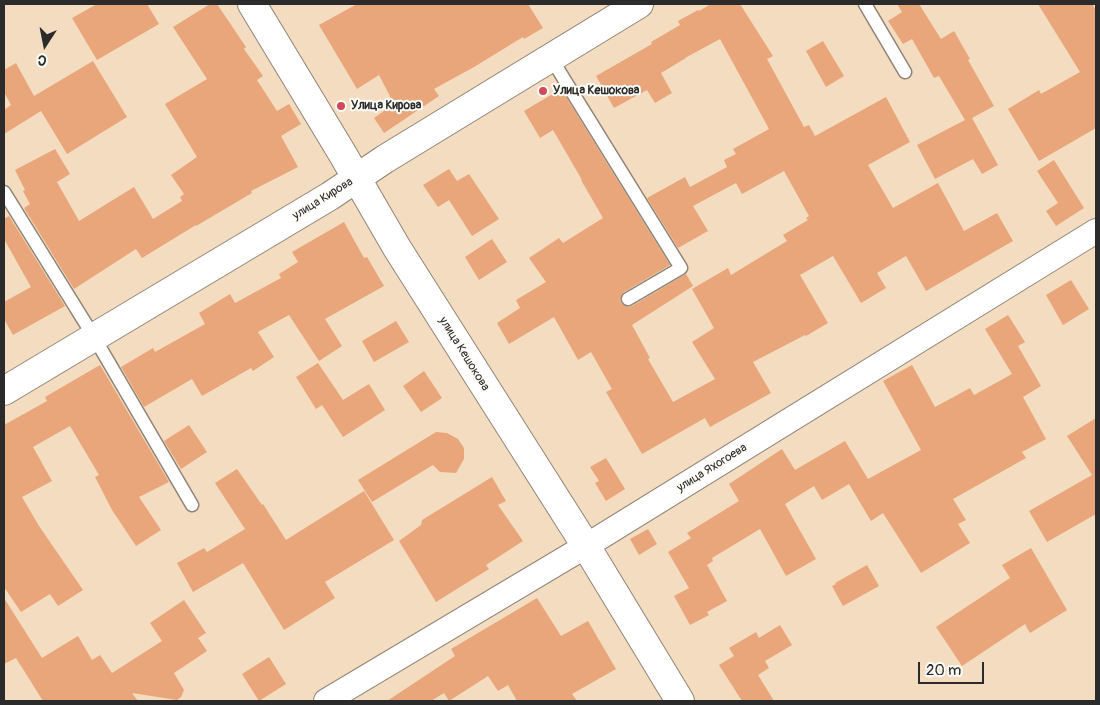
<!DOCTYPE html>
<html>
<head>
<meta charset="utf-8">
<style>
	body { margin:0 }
	#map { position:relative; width:1100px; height:705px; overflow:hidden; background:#f4dcc0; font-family:Pangolin,sans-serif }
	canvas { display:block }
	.frame { position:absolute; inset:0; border:5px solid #2b2b2b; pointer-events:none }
	.north { position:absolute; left:20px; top:20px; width:50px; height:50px; -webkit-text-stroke:4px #fdfcf7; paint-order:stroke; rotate:191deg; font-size:14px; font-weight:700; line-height:20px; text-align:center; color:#2b2b2b }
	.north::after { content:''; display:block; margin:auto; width:18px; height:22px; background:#2b2b2b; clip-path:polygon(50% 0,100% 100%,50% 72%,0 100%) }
	.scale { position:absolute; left:918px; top:662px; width:66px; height:22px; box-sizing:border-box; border:2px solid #2b2b2b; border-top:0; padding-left:6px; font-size:15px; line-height:18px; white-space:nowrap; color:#2b2b2b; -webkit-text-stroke:4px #fdfcf7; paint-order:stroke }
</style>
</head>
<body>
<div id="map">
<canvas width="1100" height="705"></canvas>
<div class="frame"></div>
<div class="north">С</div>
<div class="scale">20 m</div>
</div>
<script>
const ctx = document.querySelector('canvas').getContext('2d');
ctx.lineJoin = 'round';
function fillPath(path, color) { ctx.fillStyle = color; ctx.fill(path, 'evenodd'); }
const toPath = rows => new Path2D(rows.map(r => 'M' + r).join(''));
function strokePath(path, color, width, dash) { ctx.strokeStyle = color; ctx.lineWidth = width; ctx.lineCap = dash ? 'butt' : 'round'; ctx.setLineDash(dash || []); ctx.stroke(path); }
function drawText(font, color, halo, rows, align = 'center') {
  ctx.font = font + ' Pangolin,sans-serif'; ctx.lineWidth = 4; ctx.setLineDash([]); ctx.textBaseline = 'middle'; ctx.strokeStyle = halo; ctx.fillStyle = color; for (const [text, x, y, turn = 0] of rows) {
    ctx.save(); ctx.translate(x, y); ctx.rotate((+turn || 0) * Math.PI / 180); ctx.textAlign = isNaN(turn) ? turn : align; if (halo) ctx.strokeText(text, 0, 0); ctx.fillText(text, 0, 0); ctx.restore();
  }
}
fillPath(toPath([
	[97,4,147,4,159,24,97,60,72,18],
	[210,4,217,4,246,47,244,49,263,76,257,80,277,111,289,104,301,124,281,136,298,167,251,191,252,193,196,226,196,225,142,258,136,249,74,289,24,208,30,204,23,191,25,190,15,170,55,149,70,174,57,182,79,221,134,187,153,219,182,201,180,197,184,194,171,175,197,157,165,104,207,79,173,27],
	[357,4,528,4,543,28,524,39,523,37,474,67,434,89,439,96,384,133,374,118,394,104,379,75,357,89,319,25],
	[711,4,740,4,773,56,767,59,804,127,809,125,815,136,886,97,910,142,868,165,893,208,938,183,964,231,997,213,1013,241,926,291,906,256,877,273,886,288,861,303,833,256,800,275,828,323,806,336,805,335,753,362,771,393,710,427,705,418,642,454,606,392,612,389,591,352,578,360,554,317,509,344,497,323,520,308,516,300,546,282,529,258,559,238,563,243,603,218,581,180,582,180,553,130,540,138,524,111,561,89,670,265,624,292,620,299,621,303,628,307,632,306,686,274,693,286,632,325,650,358,648,359,673,402,715,379,692,342,714,328,692,289,728,268,731,275,787,241,783,235,808,220,806,218,809,216,784,171,742,194,736,183,693,206,708,231,678,248,647,198,685,177,690,187,727,167,724,160,736,154,733,149,769,129,720,39,685,58,686,58,661,73,672,93,655,103,647,90,614,108,596,76,652,44,651,42,680,25,678,21,698,10,699,11],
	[897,4,919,4,941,39,954,31,970,59,968,60,994,106,972,118,998,165,982,174,973,159,935,179,917,145,965,120,939,76,934,78,912,39,903,44,888,21,902,12],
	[1038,4,1092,4,1096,10,1096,128,1039,161,1008,109,1039,90,1041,94,1080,72],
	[823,41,844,76,826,87,806,51],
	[93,61,127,117,67,154,41,111,4,134,4,110,11,105,4,92,4,70,16,63,34,96],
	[1054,160,1084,208,1056,226,1046,211,1058,203,1037,171],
	[449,169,457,181,469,174,499,219,472,236,449,200,438,207,423,185],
	[9,216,65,306,13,335,4,319,4,302,31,287,4,239,4,219],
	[344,222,364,258,367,257,384,286,325,319,342,346,319,361,289,315,258,332,274,357,253,371,251,368,202,396,192,379,144,407,121,367,153,348,155,352,205,324,199,313,230,294,235,303,281,278,279,274,298,262,292,252],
	[492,239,507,262,479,280,465,257],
	[1071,280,1089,309,1063,325,1046,295],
	[1008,315,1025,342,1018,346,1041,386,1023,397,1046,439,1022,452,1026,458,953,499,966,520,958,524,970,543,921,573,883,513,871,521,849,484,822,500,814,486,785,504,816,559,786,576,760,529,712,558,713,561,707,565,727,601,707,612,709,615,690,625,674,596,689,588,668,552,691,538,687,533,739,501,729,484,782,449,795,470,845,441,868,479,921,450,883,381,912,365,935,407,970,388,974,395,1012,374,985,329],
	[396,321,409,342,374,362,362,341],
	[318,363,343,400,369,384,385,410,343,437,322,405,316,409,296,377],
	[100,365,169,482,139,497,161,530,136,546,112,510,95,477,99,475,70,426,33,447,52,481,22,497,39,526,83,590,58,606,50,594,21,612,4,587,4,425,47,401,45,397],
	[424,371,442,398,421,412,403,386],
	[1096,418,1096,514,1047,542,1029,511,1092,475,1067,436],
	[189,425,207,452,181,469,164,441],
	[436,432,447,433,458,439,464,448,464,459,456,473,440,472,433,465,372,502,358,480],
	[606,458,625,489,606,501,595,483,599,481,590,467],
	[237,469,262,505,263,504,286,540,364,491,394,540,325,582,335,598,284,630,243,563,193,592,177,563,204,548,207,552,245,529,215,483],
	[492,477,506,501,498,505,523,541,486,565,489,569,436,602,399,541,421,525,422,520],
	[648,529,657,544,639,555,630,539],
	[1031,548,1067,610,1030,633,1025,624,962,666,936,627,1010,578,1002,565],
	[867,565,879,586,843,606,832,586,836,584,835,583],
	[4,598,42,658,78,636,92,660,100,655,112,673,162,641,150,623,184,600,206,633,198,638,207,651,174,673,184,690,181,697,177,700,132,693,138,701,43,701,16,658,4,664],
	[537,598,561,636,588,621,616,669,572,694,577,701,517,701,508,685,498,691,488,676,449,701,444,693,431,701,387,701,455,656,451,649],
	[780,625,792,645,765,661,769,668,758,675,774,701,742,701,719,665,734,656,729,648,756,632,759,638],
	[269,657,286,684,259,701,242,674]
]), '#e8a67a');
const service = toPath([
	[865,4,905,72],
	[551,58,681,268,628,299],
	[4,192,94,337,192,505]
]);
const minor = toPath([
	[326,701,586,546,1096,231]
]);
const tertiary = toPath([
	[252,4,342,153,397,248,586,546,680,701]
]);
const secondary = toPath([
	[4,391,330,196,385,159,639,4]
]);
strokePath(service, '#908476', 15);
strokePath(minor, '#908476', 26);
strokePath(tertiary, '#908476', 30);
strokePath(secondary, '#908476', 30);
strokePath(service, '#fff', 12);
strokePath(minor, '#fff', 24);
strokePath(tertiary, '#fff', 28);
strokePath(secondary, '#fff', 28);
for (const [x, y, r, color] of [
	[543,91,5,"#d1495b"],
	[341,106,5,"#d1495b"]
]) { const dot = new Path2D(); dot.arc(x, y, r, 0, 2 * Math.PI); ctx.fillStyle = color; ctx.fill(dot); strokePath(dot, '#fdfcf7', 2); }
drawText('bold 12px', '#2b2b2b', '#fdfcf7', [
	["Улица Кешокова",553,91],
	["Улица Кирова",351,106]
], 'left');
drawText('12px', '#2b2b2b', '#fdfcf7', [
	["улица Кирова",323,199,-32],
	["улица Кешокова",464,354,58],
	["улица Яхогоева",712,468,-32]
]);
</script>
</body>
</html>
